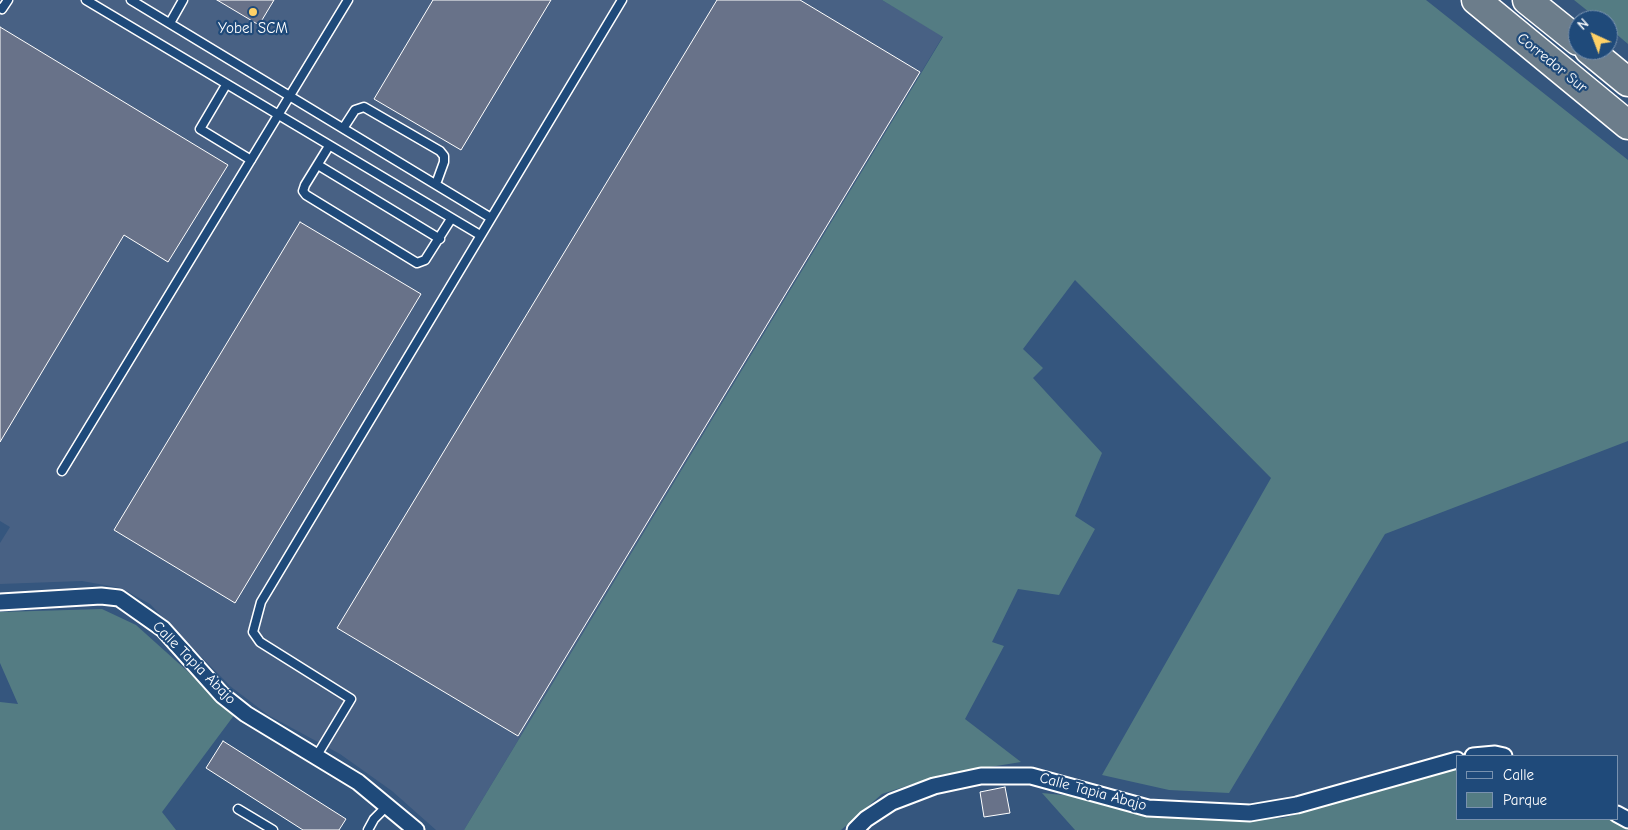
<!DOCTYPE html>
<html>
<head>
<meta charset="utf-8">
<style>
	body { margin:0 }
	#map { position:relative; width:1628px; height:830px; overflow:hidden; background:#35567e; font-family:"Comic Neue",sans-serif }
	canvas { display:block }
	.legend { position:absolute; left:1456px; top:755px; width:162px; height:65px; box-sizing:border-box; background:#1f4a7a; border:1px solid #7992af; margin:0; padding:6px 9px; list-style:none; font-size:15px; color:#fff }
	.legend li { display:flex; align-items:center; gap:10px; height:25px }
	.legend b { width:25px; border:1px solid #7992af }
	.north { position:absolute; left:1568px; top:10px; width:50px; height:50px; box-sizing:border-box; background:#1f4a7a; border:1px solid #7992af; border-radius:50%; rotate:317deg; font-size:14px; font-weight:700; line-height:20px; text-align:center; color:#fff }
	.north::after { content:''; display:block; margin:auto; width:18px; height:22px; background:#ffd166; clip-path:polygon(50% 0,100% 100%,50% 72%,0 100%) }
</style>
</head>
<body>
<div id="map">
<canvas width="1628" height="830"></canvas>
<ul class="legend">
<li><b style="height:6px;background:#1f4a7a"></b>Calle</li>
<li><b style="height:14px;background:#547c83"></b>Parque</li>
</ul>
<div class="north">N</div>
</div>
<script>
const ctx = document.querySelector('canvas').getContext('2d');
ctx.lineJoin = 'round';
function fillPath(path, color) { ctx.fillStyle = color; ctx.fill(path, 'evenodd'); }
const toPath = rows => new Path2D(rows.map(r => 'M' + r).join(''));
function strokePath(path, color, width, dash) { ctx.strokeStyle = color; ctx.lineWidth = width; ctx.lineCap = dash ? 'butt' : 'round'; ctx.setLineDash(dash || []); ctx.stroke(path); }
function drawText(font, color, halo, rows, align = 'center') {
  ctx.font = font + ' "Comic Neue",sans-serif'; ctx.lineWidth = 4.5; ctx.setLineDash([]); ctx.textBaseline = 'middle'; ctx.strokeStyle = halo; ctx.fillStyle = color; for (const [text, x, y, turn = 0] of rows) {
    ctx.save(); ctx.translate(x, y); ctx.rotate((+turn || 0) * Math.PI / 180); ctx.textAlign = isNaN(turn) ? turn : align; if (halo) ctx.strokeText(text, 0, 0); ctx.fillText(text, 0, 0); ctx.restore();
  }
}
fillPath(toPath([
	[0,0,882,0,943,36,464,830,436,830,392,791,340,754,268,715,230,686,150,604,121,588,82,581,0,584,0,543,10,527,0,521]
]), '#486184');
fillPath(toPath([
	[882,0,1426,0,1628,160,1628,441,1385,534,1229,793,1169,790,1102,775,1271,478,1075,280,1023,349,1043,368,1033,378,1102,453,1075,516,1095,529,1059,595,1018,589,992,642,1004,646,965,719,1021,762,940,775,882,794,841,830,464,830,943,37],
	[1574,0,1628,0,1628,44,1608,27,1608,20,1599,20],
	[102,609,136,625,235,714,162,812,176,830,0,830,0,702,18,704,0,663,0,612],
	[1457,769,1457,819,1614,819,1628,825,1628,830,1075,830,1042,793,1073,796,1148,815,1231,820,1283,818]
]), '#547c83');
const building = toPath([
	[217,0,274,0,259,25,217,0],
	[433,0,551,0,461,150,374,99,433,0],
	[717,0,800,0,920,72,518,736,337,628,717,0],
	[0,27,228,165,168,262,124,235,0,442,0,27],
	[300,222,421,294,235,603,114,530,300,222],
	[223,741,346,819,339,830,303,830,206,768,223,741],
	[1005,787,1010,813,984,817,980,792,1005,787]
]);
fillPath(building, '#687289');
strokePath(building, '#fff', 1);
const service = toPath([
	[86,0,480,235],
	[131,0,491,218],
	[0,8,2,9,8,0],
	[170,23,183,0],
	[226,85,200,129,251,160],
	[344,127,355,110,364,107,440,151,444,156,444,162,436,184],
	[329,146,305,185,303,191,306,195,417,263,425,260,451,219],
	[318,165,440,239],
	[62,471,348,0],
	[316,757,351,699,260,642,253,632,261,602,622,0],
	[238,809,273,830],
	[368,830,374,819,387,806]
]);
const minor = toPath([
	[0,602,101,596,119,598,163,629,222,695,246,714,358,782,416,830],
	[1473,756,1495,754,1504,756],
	[1617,814,1628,820],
	[855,830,866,819,892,802,934,786,981,776,1031,776,1148,808,1250,813,1297,805,1457,760]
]);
const motorway = toPath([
	[1476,0,1628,125],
	[1527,0,1578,41],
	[1589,50,1628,82]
]);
strokePath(service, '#fff', 11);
strokePath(minor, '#fff', 19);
strokePath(motorway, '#fff', 31);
strokePath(service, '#1f4a7a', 8);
strokePath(minor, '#1f4a7a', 15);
strokePath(motorway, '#6c7d8b', 28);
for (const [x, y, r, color] of [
	[253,12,5,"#ffd166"]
]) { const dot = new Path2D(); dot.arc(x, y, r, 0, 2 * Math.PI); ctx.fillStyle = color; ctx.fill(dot); strokePath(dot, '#1f4a7a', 2); }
drawText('15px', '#fff', '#1f4a7a', [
	["Yobel SCM",253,29]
]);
drawText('15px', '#fff', '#1f4a7a', [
	["Corredor Sur",1552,63,39],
	["Calle Tapia Abajo",194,663,45],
	["Calle Tapia Abajo",1093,792,15]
]);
</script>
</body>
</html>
